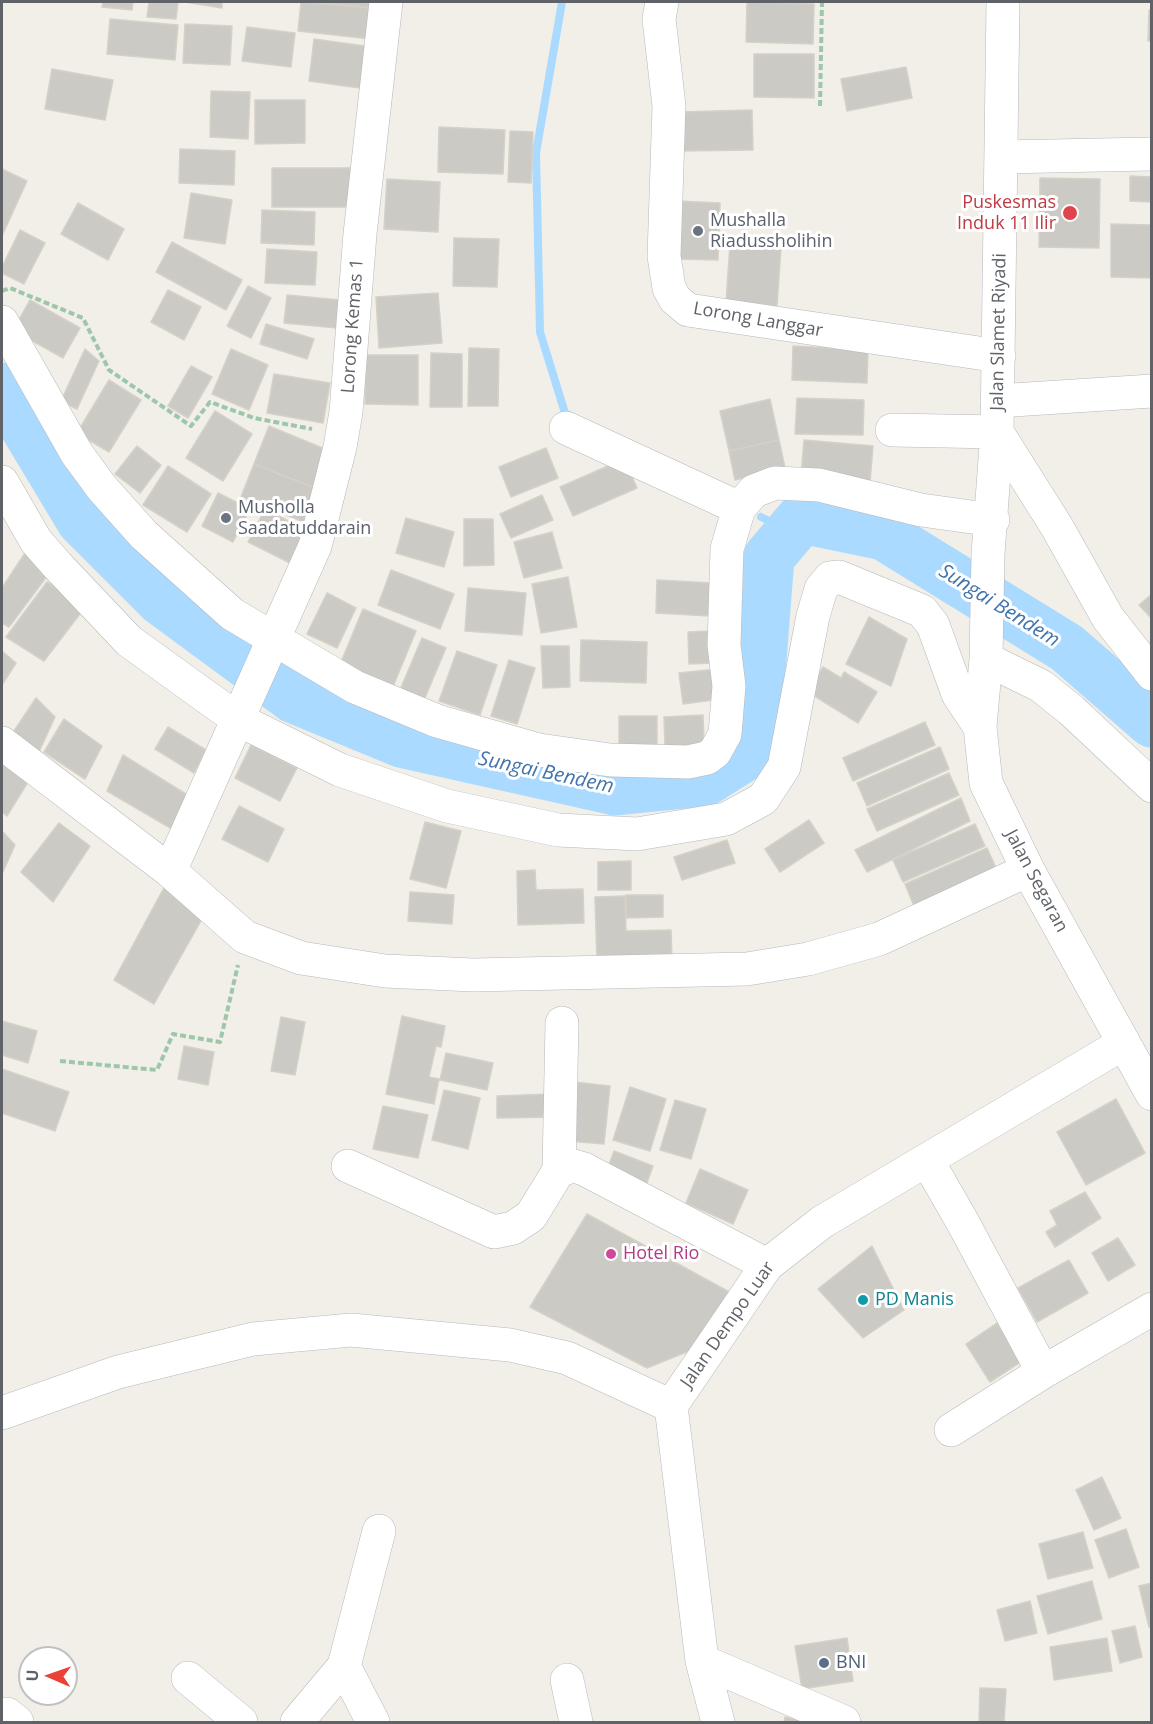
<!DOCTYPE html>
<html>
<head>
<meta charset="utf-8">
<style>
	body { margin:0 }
	#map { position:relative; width:1153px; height:1724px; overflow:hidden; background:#f1efe8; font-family:"Open Sans",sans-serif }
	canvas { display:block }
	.frame { position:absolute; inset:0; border:3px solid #5f6368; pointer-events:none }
	.north { position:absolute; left:18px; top:1646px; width:60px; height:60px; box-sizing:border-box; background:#fff; border:2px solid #bfc1c3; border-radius:50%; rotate:272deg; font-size:16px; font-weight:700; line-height:24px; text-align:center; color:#5f6368 }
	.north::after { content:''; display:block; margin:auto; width:21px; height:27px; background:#ea4335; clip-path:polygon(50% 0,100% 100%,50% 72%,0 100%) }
</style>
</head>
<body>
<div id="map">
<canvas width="1153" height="1724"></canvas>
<div class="frame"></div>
<div class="north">U</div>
</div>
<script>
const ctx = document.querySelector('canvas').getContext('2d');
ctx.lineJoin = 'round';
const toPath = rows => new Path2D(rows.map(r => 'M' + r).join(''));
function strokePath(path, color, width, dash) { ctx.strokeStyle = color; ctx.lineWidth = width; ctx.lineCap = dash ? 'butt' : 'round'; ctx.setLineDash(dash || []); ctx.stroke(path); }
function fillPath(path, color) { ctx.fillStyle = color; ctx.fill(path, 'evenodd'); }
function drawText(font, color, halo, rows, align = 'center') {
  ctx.font = font + ' "Open Sans",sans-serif'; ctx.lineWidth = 6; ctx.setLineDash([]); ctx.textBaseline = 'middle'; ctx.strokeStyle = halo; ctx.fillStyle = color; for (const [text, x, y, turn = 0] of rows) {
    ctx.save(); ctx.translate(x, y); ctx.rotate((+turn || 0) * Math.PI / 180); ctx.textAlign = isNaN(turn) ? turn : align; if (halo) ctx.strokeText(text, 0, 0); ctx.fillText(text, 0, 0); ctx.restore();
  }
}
strokePath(toPath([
	[562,2,536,153,540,332,565,413,572,417],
	[761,517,790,531]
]), '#aadaff', 8);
strokePath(toPath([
	[2,388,82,521,161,600,294,698,401,742,616,790,705,781,754,750,769,557,802,518,884,535,1067,648,1152,722]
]), '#aadaff', 51);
const building = toPath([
	[103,2,133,2,132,10,102,7,103,2],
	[149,2,178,2,176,19,147,17,149,2],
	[185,2,222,2,222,8,185,2],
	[301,2,374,8,371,39,298,31,301,2],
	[313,2,375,2,374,8,313,2],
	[747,2,814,4,813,44,746,42,747,2],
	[1149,10,1152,10,1152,41,1148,41,1149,10],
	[110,19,178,25,175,60,107,54,110,19],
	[185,24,232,26,230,65,183,63,185,24],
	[247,27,295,33,291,67,242,61,247,27],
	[314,39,372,47,367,89,309,81,314,39],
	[754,54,814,54,814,98,754,97,754,54],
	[906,67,912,98,847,111,841,79,906,67],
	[52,69,113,80,105,120,45,109,52,69],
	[211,91,250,92,248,139,210,137,211,91],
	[255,100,305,100,305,143,255,144,255,100],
	[752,110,753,150,681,151,680,112,752,110],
	[439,127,505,130,503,174,438,172,439,127],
	[510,131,533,132,531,183,508,182,510,131],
	[180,149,235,151,234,185,179,183,180,149],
	[272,168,351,168,351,207,272,207,272,168],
	[2,169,27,181,2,236,2,169],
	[1130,176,1152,177,1152,202,1130,201,1130,176],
	[1040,178,1100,179,1099,248,1039,247,1040,178],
	[387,179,440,182,438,232,384,229,387,179],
	[191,193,232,200,225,244,184,238,191,193],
	[678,201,720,203,718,260,676,259,678,201],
	[78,203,124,229,108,260,61,234,78,203],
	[262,210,315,212,314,245,261,243,262,210],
	[1111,224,1152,225,1152,278,1111,277,1111,224],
	[20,230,45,243,24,284,2,273,2,267,20,230],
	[454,238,499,239,497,287,453,286,454,238],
	[172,242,242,280,226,310,156,272,172,242],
	[730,244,781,248,777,306,726,302,730,244],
	[267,249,317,252,315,285,265,283,267,249],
	[248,286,271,298,251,338,227,326,248,286],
	[168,290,201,307,184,340,151,322,168,290],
	[438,293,442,343,379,348,376,297,438,293],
	[287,295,340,300,337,328,284,323,287,295],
	[30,300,80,328,63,358,13,330,30,300],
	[266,324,314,339,307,359,260,344,266,324],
	[793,346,868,350,867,383,792,380,793,346],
	[469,348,499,349,498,406,468,406,469,348],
	[85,349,99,361,77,409,61,401,85,349],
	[231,349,268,365,249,410,212,394,231,349],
	[431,353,462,354,462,407,430,407,431,353],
	[366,355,418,355,418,405,365,404,366,355],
	[191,366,212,377,188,418,168,406,191,366],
	[274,374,330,383,323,423,267,413,274,374],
	[109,380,141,400,109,452,77,433,109,380],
	[797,398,864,400,863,435,795,434,797,398],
	[770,399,779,440,729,451,720,411,770,399],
	[215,411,252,434,223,481,186,458,215,411],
	[269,426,337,454,322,491,254,464,269,426],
	[779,440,785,468,735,480,729,451,779,440],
	[804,440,873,446,870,482,801,476,804,440],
	[137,446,161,465,140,493,115,474,137,446],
	[546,448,558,478,511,497,499,467,546,448],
	[624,459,637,488,573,516,560,487,624,459],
	[254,464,322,491,309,524,241,497,254,464],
	[168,466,211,494,187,532,143,505,168,466],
	[218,493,250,509,233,542,202,526,218,493],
	[542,495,553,520,511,538,500,514,542,495],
	[265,509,310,532,294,565,248,542,265,509],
	[406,518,454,532,444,567,396,553,406,518],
	[464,519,493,519,494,565,464,566,464,519],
	[552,532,562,568,524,578,514,542,552,532],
	[25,553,50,572,9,627,2,623,2,588,25,553],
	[391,570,454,594,440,629,378,605,391,570],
	[568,577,577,627,541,633,532,584,568,577],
	[657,580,711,583,710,616,656,613,657,580],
	[47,582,86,606,44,661,6,637,47,582],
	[468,588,526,593,522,635,465,631,468,588],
	[327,593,356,608,337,648,307,634,327,593],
	[1152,594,1152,619,1139,605,1152,594],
	[363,609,416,631,392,689,339,667,363,609],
	[869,617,907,639,891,686,846,664,869,617],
	[712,631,713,663,689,664,688,632,712,631],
	[422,638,446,648,424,700,400,690,422,638],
	[581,640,647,642,646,683,580,681,581,640],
	[541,646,569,646,570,687,543,688,541,646],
	[2,651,16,663,2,685,2,651],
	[457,651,497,665,480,715,439,701,457,651],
	[509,660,535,668,517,724,491,716,509,660],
	[823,667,841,678,844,672,877,692,858,723,808,692,823,667],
	[717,669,721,699,683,704,679,673,717,669],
	[36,698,55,717,38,754,12,734,36,698],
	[703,715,704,745,665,747,664,717,703,715],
	[619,716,657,716,657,747,619,746,619,716],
	[64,719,102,746,85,779,44,752,64,719],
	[925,722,935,745,853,781,843,758,925,722],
	[168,727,206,750,194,773,155,749,168,727],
	[251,745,297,768,280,801,235,778,251,745],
	[940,747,949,769,867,806,857,783,940,747],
	[123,755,189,796,172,829,107,791,123,755],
	[4,760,31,777,7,816,2,812,2,764,4,760],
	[949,773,959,795,877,831,867,809,949,773],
	[961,798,970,821,867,872,855,850,961,798],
	[239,806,284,829,268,862,222,839,239,806],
	[809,820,824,843,780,872,765,849,809,820],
	[425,822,461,831,446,888,410,879,425,822],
	[59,823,90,846,53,902,21,872,59,823],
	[975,824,985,846,903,882,893,860,975,824],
	[2,831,15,845,2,874,2,831],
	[727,840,735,863,682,880,674,857,727,840],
	[987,848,997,870,914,906,905,884,987,848],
	[631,861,631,890,598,890,598,862,631,861],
	[535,870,536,890,583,889,584,923,518,925,517,871,535,870],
	[166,884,206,912,154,1004,114,980,166,884],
	[410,892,454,895,452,924,408,921,410,892],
	[626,895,663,895,663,917,626,918,626,895],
	[625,896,626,931,671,930,672,960,597,962,595,897,625,896],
	[402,1016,445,1026,441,1047,436,1046,429,1077,439,1079,434,1104,386,1094,402,1016],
	[281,1017,305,1022,295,1075,271,1071,281,1017],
	[2,1021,37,1031,28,1063,2,1055,2,1021],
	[184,1046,214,1052,208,1085,178,1079,184,1046],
	[446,1053,493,1063,487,1090,440,1080,446,1053],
	[2,1069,69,1092,55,1131,2,1113,2,1069],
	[574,1082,610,1086,604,1144,568,1141,574,1082],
	[630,1087,666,1099,650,1151,613,1140,630,1087],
	[444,1090,480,1098,468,1149,432,1140,444,1090],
	[553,1094,553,1117,497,1118,497,1096,553,1094],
	[1116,1099,1145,1153,1086,1185,1057,1132,1116,1099],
	[675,1100,706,1109,691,1159,660,1150,675,1100],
	[383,1106,428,1115,418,1158,373,1149,383,1106],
	[614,1151,653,1166,644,1191,605,1175,614,1151],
	[700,1169,748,1190,733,1224,686,1203,700,1169],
	[1085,1192,1101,1218,1055,1247,1046,1232,1057,1225,1050,1211,1085,1192],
	[587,1214,731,1293,689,1351,647,1368,530,1307,587,1214],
	[1118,1238,1135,1265,1108,1281,1092,1253,1118,1238],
	[872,1246,904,1310,863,1338,818,1289,872,1246],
	[1069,1260,1088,1293,1037,1322,1018,1288,1069,1260],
	[997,1323,1022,1361,990,1382,966,1344,997,1323],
	[1102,1477,1121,1518,1094,1530,1076,1490,1102,1477],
	[1126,1529,1139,1567,1109,1578,1095,1540,1126,1529],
	[1083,1532,1093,1568,1048,1579,1039,1544,1083,1532],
	[1092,1581,1102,1619,1048,1634,1037,1596,1092,1581],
	[1152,1583,1152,1627,1149,1627,1139,1586,1152,1583],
	[1030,1601,1037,1633,1005,1641,997,1610,1030,1601],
	[1135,1626,1142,1657,1120,1663,1112,1631,1135,1626],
	[847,1638,853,1681,802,1689,795,1646,847,1638],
	[1107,1638,1112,1671,1054,1680,1050,1647,1107,1638],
	[980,1688,1006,1689,1004,1722,979,1722,980,1688],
	[785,1717,808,1722,784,1722,785,1717]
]);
fillPath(building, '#cccac5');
strokePath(building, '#d6d1c6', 1.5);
const minor = toPath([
	[662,2,659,19,669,106,664,256,669,288,675,299,688,310,999,356],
	[1003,2,997,432,988,554,986,659,980,727,986,783,1028,870,1152,1094],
	[1001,157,1152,154],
	[2,322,77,454,102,488,144,535,232,614,355,687,437,721,539,750,610,760,688,762,707,758,715,752,725,734,729,686,724,645,727,549,739,508,754,491,775,483,819,485,921,510,993,520],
	[997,401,1152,391],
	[566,428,739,508],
	[892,430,997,432,1057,527,1108,618,1152,674],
	[2,482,36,541,58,566,129,641,201,693,239,720,340,770,447,806,558,830,637,834,726,819,763,799,784,767,813,616,821,589,830,578,839,577,922,611,933,625,958,694,980,727],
	[986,659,1041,686,1071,710,1152,786],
	[2,743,170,871,245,937,301,958,385,971,473,975,747,969,808,959,879,939,1028,870],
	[170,871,315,546,340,447,346,412,360,234,386,2],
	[927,1160,962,1221,1043,1372],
	[348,1166,494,1232,513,1228,531,1216,559,1170,574,1166,584,1169,767,1265],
	[559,1170,562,1023],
	[2,1413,118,1372,253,1339,351,1330,510,1345,567,1358,671,1406],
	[951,1430,1043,1372,1152,1309],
	[702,1661,844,1722],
	[188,1678,241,1722],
	[567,1680,576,1722],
	[7,1714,17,1722],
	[297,1722,344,1666],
	[373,1722,344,1666,379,1531],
	[718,1722,702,1661,671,1406,767,1265,822,1222,1124,1043]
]);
strokePath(minor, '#b5b8bc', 34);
strokePath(toPath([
	[820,106,822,2],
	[2,291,10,288,83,318,109,370,191,426,210,402,254,418,312,429],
	[60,1061,157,1070,173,1034,220,1042,238,965]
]), '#9cc7a9', 4, [6, 3]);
strokePath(minor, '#fff', 33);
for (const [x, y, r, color] of [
	[1070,213,8,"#e0444e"],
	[698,231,6,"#6b7280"],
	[226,518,6,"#6b7280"],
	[611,1254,6,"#d1479c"],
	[863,1300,6,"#0f9aa8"],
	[824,1663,6,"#5c6f8a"]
]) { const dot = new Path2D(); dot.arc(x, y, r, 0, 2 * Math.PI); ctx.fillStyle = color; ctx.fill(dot); strokePath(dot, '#fff', 2); }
drawText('18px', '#be3a42', '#fff', [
	["Puskesmas",1056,203],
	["Induk 11 Ilir",1056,224]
], 'right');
drawText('18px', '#5b616d', '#fff', [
	["Mushalla",710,221],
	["Riadussholihin",710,242],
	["Musholla",238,508],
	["Saadatuddarain",238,529]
], 'left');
drawText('18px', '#5f6368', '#fff', [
	["Lorong Langgar",758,320,10],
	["Lorong Kemas 1",353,326,-86],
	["Jalan Slamet Riyadi",999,332,-89],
	["Jalan Segaran",1036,881,62],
	["Jalan Dempo Luar",728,1325,-55]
]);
drawText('18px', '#b23c85', '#fff', [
	["Hotel Rio",623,1254]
], 'left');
drawText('18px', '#0d838f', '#fff', [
	["PD Manis",875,1300]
], 'left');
drawText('18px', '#4e5e75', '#fff', [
	["BNI",836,1663]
], 'left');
drawText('italic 20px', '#4174aa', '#fff', [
	["Sungai Bendem",999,606,32],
	["Sungai Bendem",546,773,12]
]);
</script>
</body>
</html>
